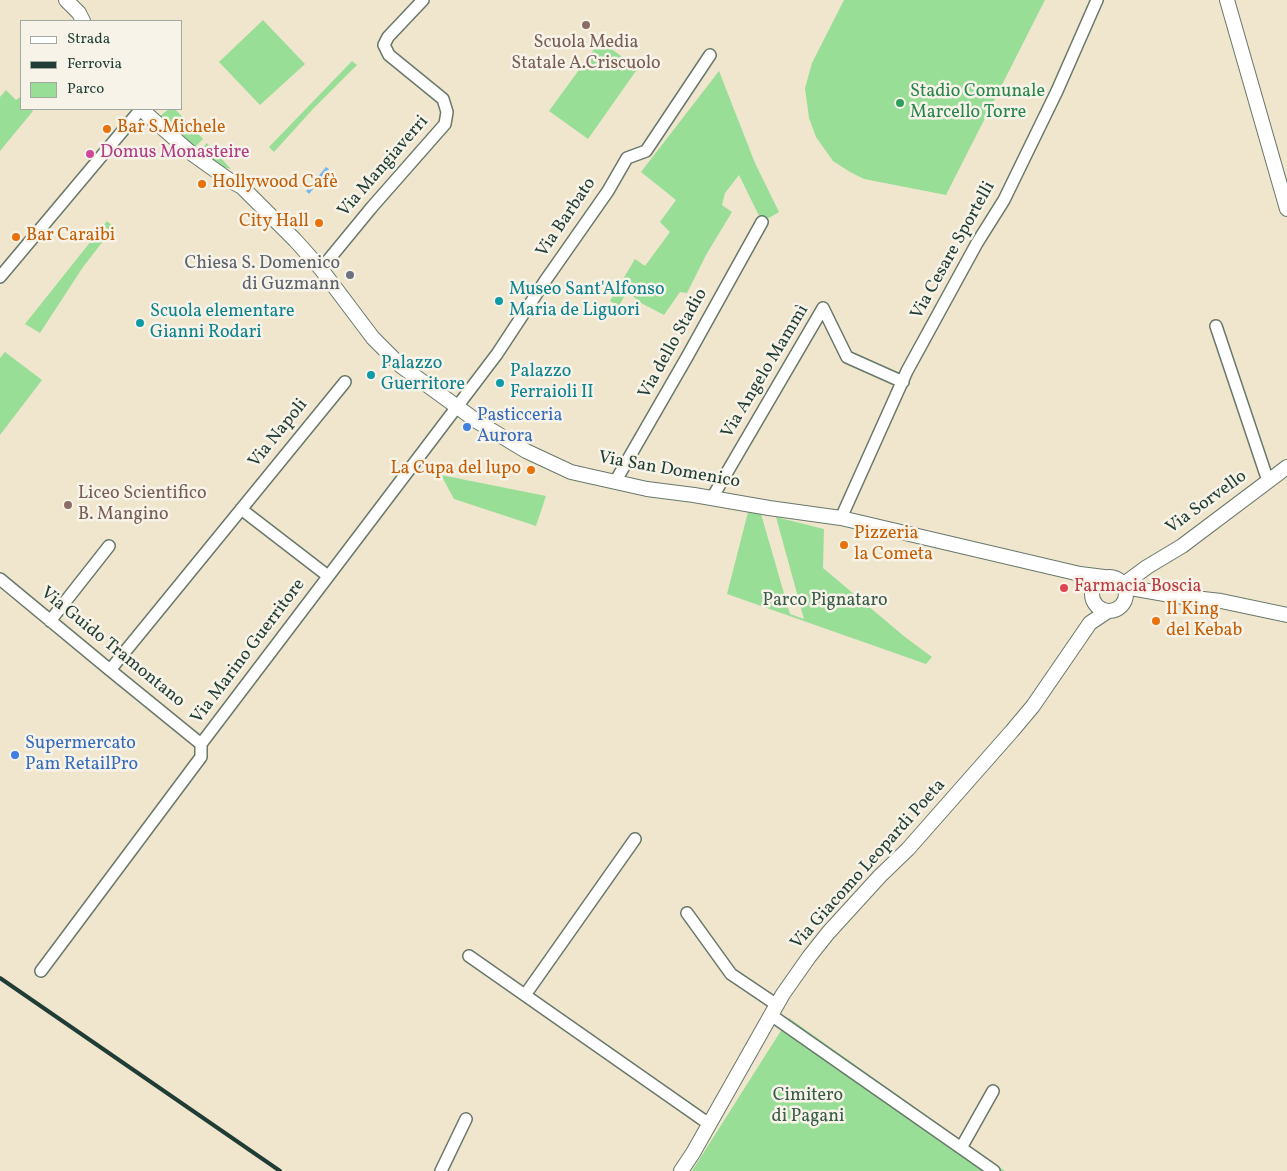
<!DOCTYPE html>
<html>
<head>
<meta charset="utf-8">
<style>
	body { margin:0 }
	#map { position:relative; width:1287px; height:1171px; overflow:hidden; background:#f0e6cd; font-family:Vollkorn,serif }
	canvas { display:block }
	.legend { position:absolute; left:20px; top:20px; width:162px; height:90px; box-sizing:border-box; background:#f7f3e8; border:1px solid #a1aaa0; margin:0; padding:6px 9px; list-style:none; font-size:15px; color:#1f3d34 }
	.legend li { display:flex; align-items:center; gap:10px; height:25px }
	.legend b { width:25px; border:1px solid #a1aaa0 }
</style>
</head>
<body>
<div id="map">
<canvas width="1287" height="1171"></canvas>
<ul class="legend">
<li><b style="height:6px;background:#fff"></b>Strada</li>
<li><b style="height:6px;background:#1f3d34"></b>Ferrovia</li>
<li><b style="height:14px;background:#98de97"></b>Parco</li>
</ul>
</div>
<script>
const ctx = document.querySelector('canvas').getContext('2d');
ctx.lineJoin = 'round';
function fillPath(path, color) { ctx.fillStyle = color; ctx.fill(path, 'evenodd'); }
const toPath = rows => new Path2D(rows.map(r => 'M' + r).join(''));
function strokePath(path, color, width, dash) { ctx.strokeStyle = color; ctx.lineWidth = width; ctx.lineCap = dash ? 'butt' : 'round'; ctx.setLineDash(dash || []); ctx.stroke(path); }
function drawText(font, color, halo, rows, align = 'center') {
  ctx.font = font + ' Vollkorn,serif'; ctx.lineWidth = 5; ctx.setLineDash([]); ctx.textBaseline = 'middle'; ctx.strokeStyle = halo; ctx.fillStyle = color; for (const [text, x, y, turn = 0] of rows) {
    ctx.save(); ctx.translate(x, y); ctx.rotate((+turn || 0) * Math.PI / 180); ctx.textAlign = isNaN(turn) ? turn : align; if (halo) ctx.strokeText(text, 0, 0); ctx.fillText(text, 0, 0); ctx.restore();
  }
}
fillPath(toPath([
	[844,0,1045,0,946,195,864,179,850,172,833,161,816,137,809,118,805,88,812,63],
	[263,20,305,64,260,105,219,62],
	[600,41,638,68,588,139,549,111],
	[352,61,357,65,313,109,274,152,269,147],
	[719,71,755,163,779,212,762,222,739,175,725,193,722,205,732,212,706,255,687,293,680,292,664,315,641,303,627,291,619,306,610,301,635,259,645,266,670,232,660,222,676,200,641,172],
	[6,90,16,100,20,97,21,98,21,109,31,109,33,111,0,151,0,97],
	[169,109,175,109,203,139,194,148,160,116],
	[207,143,231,169,214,165,198,153],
	[107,221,114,227,83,267,40,333,25,324],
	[5,352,42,380,0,435,0,358],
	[441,475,546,496,536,526,454,499],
	[748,512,761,514,790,614,804,619,776,517,824,529,823,568,905,637,932,657,926,664,727,594],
	[789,1018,1005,1171,692,1171]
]), '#98de97');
fillPath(toPath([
	[326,167,329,169,309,194,306,191]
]), '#79b6eb');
const minor = toPath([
	[321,269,372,207,445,124,447,112,443,99,389,55,384,45,388,37,423,0],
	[0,277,141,109],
	[823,308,847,357,903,382],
	[1216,326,1268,481],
	[615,482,687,357,762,222],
	[712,498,823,308],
	[241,509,328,576],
	[841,518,907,371,977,243,1004,200,1057,91,1097,0],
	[0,579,110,670,201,744],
	[50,621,109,546],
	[110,670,345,382],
	[687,913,731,974,777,1005],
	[469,956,709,1124],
	[41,971,201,757,201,744,497,354,545,281,608,191,627,158,646,151,710,55],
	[525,995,635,839],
	[771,1015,994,1171],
	[961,1148,993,1091],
	[441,1171,466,1119]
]);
const tertiary = toPath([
	[66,0,79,13,83,21],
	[1227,0,1287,209],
	[141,109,191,153,229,180,242,187,295,240,321,269,373,338,401,366,478,422,526,451,571,472,647,489,694,495,769,508,841,518,1080,574,1104,577],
	'1092 594a17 17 0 1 1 34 0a17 17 0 1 1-34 0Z',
	[1124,584,1147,567,1182,546,1287,467],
	[1125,587,1176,596,1221,601,1287,615],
	[681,1171,693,1153,771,1015,783,994,809,957,828,933,880,876,908,849,1012,731,1033,706,1090,623,1108,611]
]);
strokePath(minor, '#68786a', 14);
strokePath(tertiary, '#68786a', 16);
strokePath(minor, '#fff', 11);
strokePath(tertiary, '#fff', 14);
strokePath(toPath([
	[0,978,280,1171]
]), '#1f3d34', 4);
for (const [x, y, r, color] of [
	[586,25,5,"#8d6e63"],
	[900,103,5,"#2e9e5b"],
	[107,129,5,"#e8710a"],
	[90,154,5,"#d1479c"],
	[202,184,5,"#e8710a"],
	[319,223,5,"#e8710a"],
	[16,237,5,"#e8710a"],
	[350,275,5,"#6b7280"],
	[499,301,5,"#0f9aa8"],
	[140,323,5,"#0f9aa8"],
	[371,375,5,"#0f9aa8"],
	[500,383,5,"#0f9aa8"],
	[467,427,5,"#3f7fe0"],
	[531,470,5,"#e8710a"],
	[68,505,5,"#8d6e63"],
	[844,545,5,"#e8710a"],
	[1064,588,5,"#e0444e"],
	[1156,621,5,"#e8710a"],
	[15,755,5,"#3f7fe0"]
]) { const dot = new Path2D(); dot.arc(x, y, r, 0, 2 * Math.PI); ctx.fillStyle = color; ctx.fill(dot); strokePath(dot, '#f7f3e8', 2); }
drawText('18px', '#785e54', '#f7f3e8', [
	["Scuola Media",586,44],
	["Statale A.Criscuolo",586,65],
	["Liceo Scientifico",78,495,"left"],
	["B. Mangino",78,516,"left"]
]);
drawText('18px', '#27864d', '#f7f3e8', [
	["Stadio Comunale",910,93],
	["Marcello Torre",910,114]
], 'left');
drawText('18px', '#c56008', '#f7f3e8', [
	["Bar S.Michele",117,129],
	["Hollywood Cafè",212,184],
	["City Hall",309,223,"right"],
	["Bar Caraibi",26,237],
	["La Cupa del lupo",521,470,"right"],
	["Pizzeria",854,535],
	["la Cometa",854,556],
	["Il King",1166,611],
	["del Kebab",1166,632]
], 'left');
drawText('18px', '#b23c85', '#f7f3e8', [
	["Domus Monasteire",100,154]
], 'left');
drawText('18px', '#1f3d34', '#f7f3e8', [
	["Via Mangiaverri",384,167,-49],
	["Via Barbato",567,218,-56],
	["Via Cesare Sportelli",954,251,-61],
	["Via dello Stadio",674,344,-61],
	["Via Angelo Mammì",766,372,-59],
	["Via Napoli",279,434,-51],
	["Via San Domenico",669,471,10],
	["Via Sorvello",1207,503,-36],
	["Via Guido Tramontano",112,648,39],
	["Via Marino Guerritore",249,652,-53],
	["Via Giacomo Leopardi Poeta",869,865,-48]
]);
drawText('18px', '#5b616d', '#f7f3e8', [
	["Chiesa S. Domenico",340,265],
	["di Guzmann",340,286]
], 'right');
drawText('18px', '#0d838f', '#f7f3e8', [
	["Museo Sant'Alfonso",509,291],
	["Maria de Liguori",509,312],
	["Scuola elementare",150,313],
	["Gianni Rodari",150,334],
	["Palazzo",381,365],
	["Guerritore",381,386],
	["Palazzo",510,373],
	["Ferraioli II",510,394]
], 'left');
drawText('18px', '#366cbe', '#f7f3e8', [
	["Pasticceria",477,417],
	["Aurora",477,438],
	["Supermercato",25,745],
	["Pam RetailPro",25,766]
], 'left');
drawText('18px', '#be3a42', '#f7f3e8', [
	["Farmacia Boscia",1074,588]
], 'left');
drawText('18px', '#375d48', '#f7f3e8', [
	["Parco Pignataro",825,602],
	["Cimitero",808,1097],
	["di Pagani",808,1118]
]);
</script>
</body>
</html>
